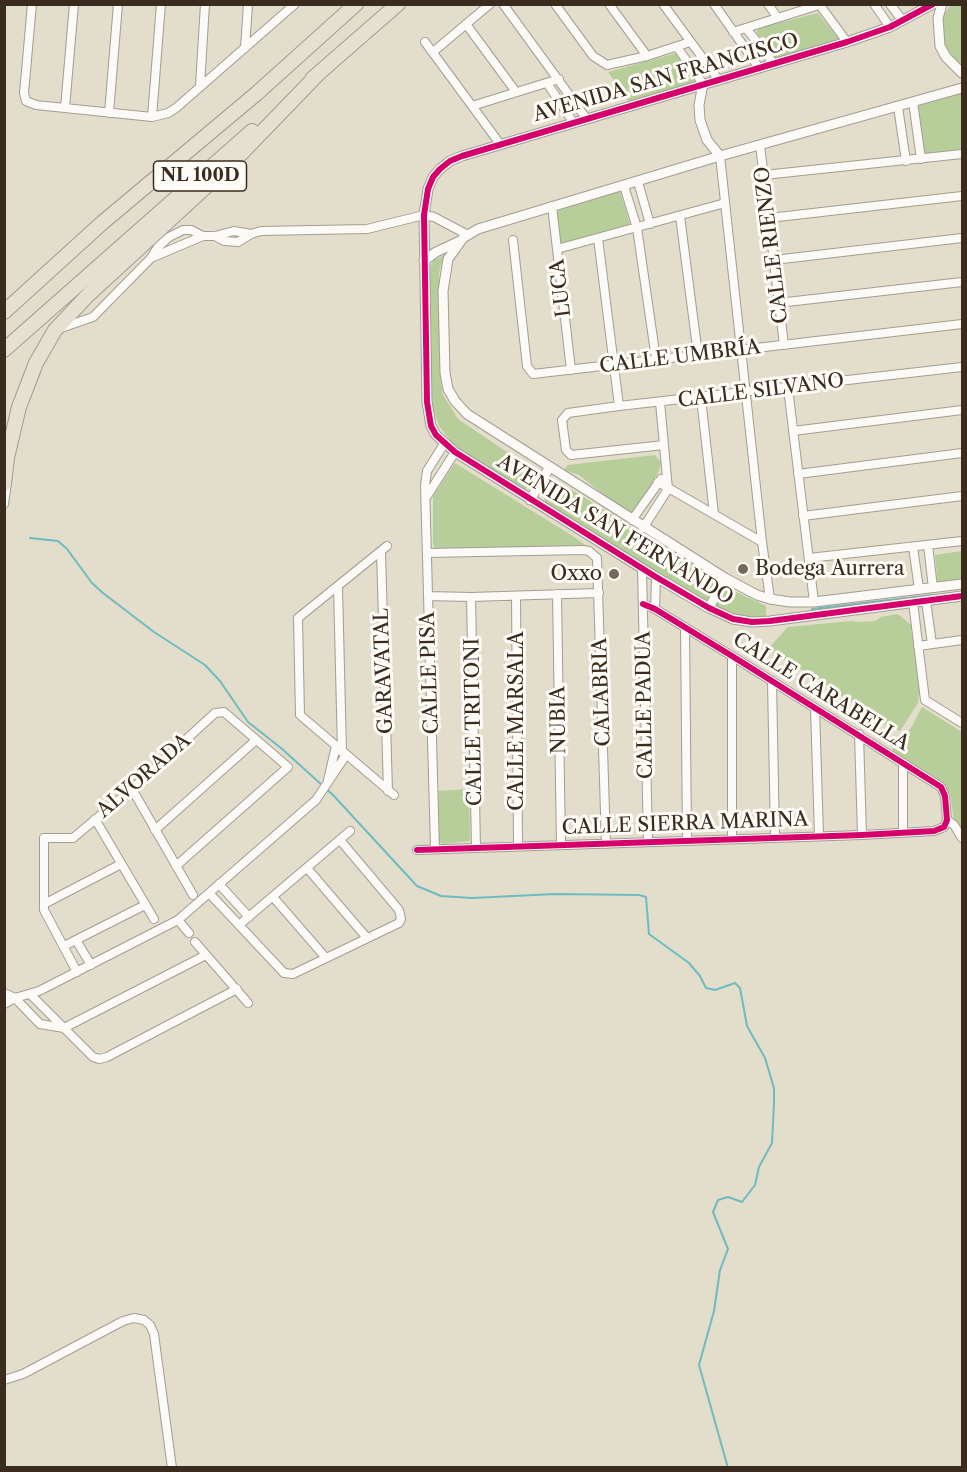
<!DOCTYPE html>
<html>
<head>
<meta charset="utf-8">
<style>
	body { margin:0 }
	#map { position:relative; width:967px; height:1472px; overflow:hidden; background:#e3ddcc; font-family:"Libre Caslon Text",serif }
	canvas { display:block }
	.frame { position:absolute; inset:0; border:6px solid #3b2a1e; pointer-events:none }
</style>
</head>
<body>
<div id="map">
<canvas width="967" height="1472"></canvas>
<div class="frame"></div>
</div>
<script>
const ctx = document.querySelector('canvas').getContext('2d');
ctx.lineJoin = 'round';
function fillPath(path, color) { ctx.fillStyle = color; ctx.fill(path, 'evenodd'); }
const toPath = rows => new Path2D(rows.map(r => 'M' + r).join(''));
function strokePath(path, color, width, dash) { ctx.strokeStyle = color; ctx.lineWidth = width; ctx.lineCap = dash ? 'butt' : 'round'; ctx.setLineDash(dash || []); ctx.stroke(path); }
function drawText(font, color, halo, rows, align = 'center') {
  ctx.font = font + ' "Libre Caslon Text",serif'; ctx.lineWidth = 6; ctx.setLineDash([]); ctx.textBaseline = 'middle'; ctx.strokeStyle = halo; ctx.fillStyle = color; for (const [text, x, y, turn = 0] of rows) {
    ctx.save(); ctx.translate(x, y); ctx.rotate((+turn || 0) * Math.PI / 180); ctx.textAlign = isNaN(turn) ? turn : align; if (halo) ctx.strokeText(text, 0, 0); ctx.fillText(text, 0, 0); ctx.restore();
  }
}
fillPath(toPath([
	[951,5,962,5,962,68,945,49,941,30,945,13],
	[818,13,840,41,774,59,757,33,758,28],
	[677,53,696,82,630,103,608,72],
	[962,93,962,149,923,154,916,106],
	[620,191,630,224,564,244,560,242,557,211],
	[444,255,439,273,440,377,443,395,458,419,535,471,536,480,534,485,526,489,518,488,452,443,439,426,432,405,428,273,433,261],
	[655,455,661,462,659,471,632,517,579,475,564,470,568,465],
	[455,463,571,535,587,546,435,549,433,543,433,496],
	[556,482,564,485,718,580,706,603,545,505,544,494],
	[962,551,962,583,938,587,935,555],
	[726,587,766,606,766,620,754,621,713,608],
	[898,614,910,624,916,624,911,631,921,668,918,703,900,731,880,722,809,674,767,650,788,627,852,621,860,622,875,621,881,617],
	[922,707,962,732,962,831,954,821,950,793,892,750,911,728],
	[469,789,470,841,442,844,439,841,438,791]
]), '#b8ce9a');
strokePath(toPath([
	[30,538,58,541,67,549,92,583,103,593,154,632,205,665,220,681,248,722,281,748,333,795,417,886,441,896,472,898,555,894,639,895,646,897,649,934,689,963,700,976,706,988,715,990,735,983,740,988,747,1026,765,1058,774,1088,774,1104,772,1143,759,1167,755,1185,742,1202,728,1197,718,1200,713,1212,728,1249,720,1270,714,1311,699,1365,728,1468],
	[812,609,932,595]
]), '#6fbbbf', 2);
const minor = toPath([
	[32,4,24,93,26,101,36,105,152,117,168,113,176,108,295,4],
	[503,4,586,118],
	[555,4,593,56,607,65,647,56,690,42],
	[609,4,647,56],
	[663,4,718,79],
	[714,4,759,68],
	[768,4,777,17],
	[819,4,847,42],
	[874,4,890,27],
	[890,4,902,20],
	[466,24,516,92],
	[746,28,774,64],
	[733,32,819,5],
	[425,42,500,144],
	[677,47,703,84],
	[245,48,248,4],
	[433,52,490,4],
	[547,83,573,122],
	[200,86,205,4],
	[913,102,921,159],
	[472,106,559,79],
	[898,107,906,161],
	[65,108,74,4],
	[109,113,118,4],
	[152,117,161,4],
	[760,145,784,345],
	[720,156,762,542,770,599],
	[764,175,962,154],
	[638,182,650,224],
	[624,186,637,228,656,359],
	[552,206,571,370],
	[680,216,698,355],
	[769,218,962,196],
	[215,236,224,241,238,242,251,234,261,231,367,229,424,215,434,217,468,235],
	[598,238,619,406],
	[513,240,527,366,533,374,962,324],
	[557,249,725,203],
	[151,258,203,236,215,236,234,231,251,234],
	[774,260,962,238],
	[778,303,962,282],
	[61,328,93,317,151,258,158,247,169,237,183,230,191,230,203,236],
	[788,388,814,602],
	[701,398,714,514],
	[793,431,962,410],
	[664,445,571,455,566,450,562,420,568,413,619,406,962,367],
	[798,474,962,453],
	[658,482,762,542],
	[427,496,455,452],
	[4,504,7,482],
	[803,516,962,496],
	[632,520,661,479],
	[643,528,668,489,660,402],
	[928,545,933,588],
	[387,546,298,618,300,715,394,795],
	[913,547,919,589],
	[381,552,388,791],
	[427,553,583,550,589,551,597,558,606,844],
	[809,558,962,541],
	[642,568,648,842],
	[338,587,342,752],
	[557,594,561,845],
	[428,596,471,597,599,593],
	[516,596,518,846],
	[471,597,476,848],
	[926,601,932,644],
	[913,602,925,700,962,723],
	[655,609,656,577],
	[685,627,687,841],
	[918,646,962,640],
	[732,656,732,839],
	[772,681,775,837],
	[815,708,819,836],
	[859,734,862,835],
	[903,763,903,832],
	[328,780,336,746],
	[132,789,193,895],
	[95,819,154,919],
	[947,820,954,825,962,838],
	[155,830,256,740],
	[435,849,425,485,427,471,444,444],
	[417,850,862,835,934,831,944,827,947,820,945,796,941,787,732,656,655,609,643,604],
	[307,868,367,938],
	[219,884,249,917],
	[209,893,284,973,293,974,399,923,401,919,399,910,340,840],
	[273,897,326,958],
	[44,904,121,864],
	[178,920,189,933],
	[239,925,350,831],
	[76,940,91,965],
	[195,942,248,1003],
	[64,946,145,905],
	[77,972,44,910,44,838,73,838,132,789,215,713,224,712,288,767,176,866],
	[4,993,15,998,40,1024,64,1028,206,955],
	[30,994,93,1057,99,1059,107,1057,237,989],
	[4,1004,15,998,39,991,178,920,316,800,346,755],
	[4,1380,23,1374,123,1321,134,1318,144,1320,150,1325,154,1334,172,1468]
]);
const tertiary = toPath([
	[933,4,890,27,847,42,462,156,450,161,440,169,433,177,428,189,424,215,427,402,431,426,436,435,455,452,656,577,709,608,733,619,752,622,770,621,962,596],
	[942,4,938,18,940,46,946,57,962,73],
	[703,84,699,105,700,120,707,140,720,156],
	[962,88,720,156,478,229,463,238,448,259,443,291,445,373,448,389,455,401,467,414,725,578,757,595,770,599,790,602,814,602,962,584],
	[424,261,436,252,460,241],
	[530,500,549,468],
	[709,608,725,578]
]);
const motorway = toPath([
	[312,79,398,4],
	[4,312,102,223,256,94,356,4],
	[4,350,252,131],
	[4,484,7,458,19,407,36,363,55,330,89,294,236,159,319,73]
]);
strokePath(minor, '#a39d92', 10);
strokePath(tertiary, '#a39d92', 11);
strokePath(motorway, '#a39d92', 16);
strokePath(minor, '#fbfaf7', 8);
strokePath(tertiary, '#fbfaf7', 9);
strokePath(motorway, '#e6e0d3', 14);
strokePath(toPath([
	[933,4,890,27,847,42,462,156,450,161,440,169,433,177,428,189,424,215,427,402,431,426,436,435,455,452,656,577,709,608,733,619,752,622,770,621,962,596],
	[417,850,862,835,934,831,944,827,947,820,945,796,941,787,732,656,655,609,643,604]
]), '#d6006c', 6);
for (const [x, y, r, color] of [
	[743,569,6,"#76695b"],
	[614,574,6,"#76695b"]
]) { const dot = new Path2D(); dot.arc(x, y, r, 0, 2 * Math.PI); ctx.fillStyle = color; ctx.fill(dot); strokePath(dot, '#fdfcf7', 2); }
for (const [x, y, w] of [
	[200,176,93]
]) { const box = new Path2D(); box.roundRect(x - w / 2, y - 15, w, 30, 4.5); ctx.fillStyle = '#fdfcf7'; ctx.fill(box); strokePath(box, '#3b2a1e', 1.5); }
drawText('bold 18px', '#3b2a1e', null, [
	["NL 100D",200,176]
]);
drawText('20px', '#3b2a1e', '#fdfcf7', [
	["AVENIDA SAN FRANCISCO",666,78,-16],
	["CALLE RIENZO",772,245,-97],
	["LUCA",561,288,-97],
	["CALLE UMBRÍA",680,357,-7],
	["CALLE SILVANO",761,391,-7],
	["AVENIDA SAN FERNANDO",615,530,31],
	["GARAVATAL",384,671,-92],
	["CALLE PISA",430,673,-92],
	["CALABRIA",602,692,-92],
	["CALLE CARABELLA",821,692,32],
	["CALLE PADUA",645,705,-91],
	["NUBIA",559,720,-91],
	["CALLE MARSALA",517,721,-90],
	["CALLE TRITONI",474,722,-91],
	["ALVORADA",144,776,-41],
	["CALLE SIERRA MARINA",685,824,-2]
]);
drawText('20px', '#3b2a1e', '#fdfcf7', [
	["Bodega Aurrera",755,569],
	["Oxxo",602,574,"right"]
], 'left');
</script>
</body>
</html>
